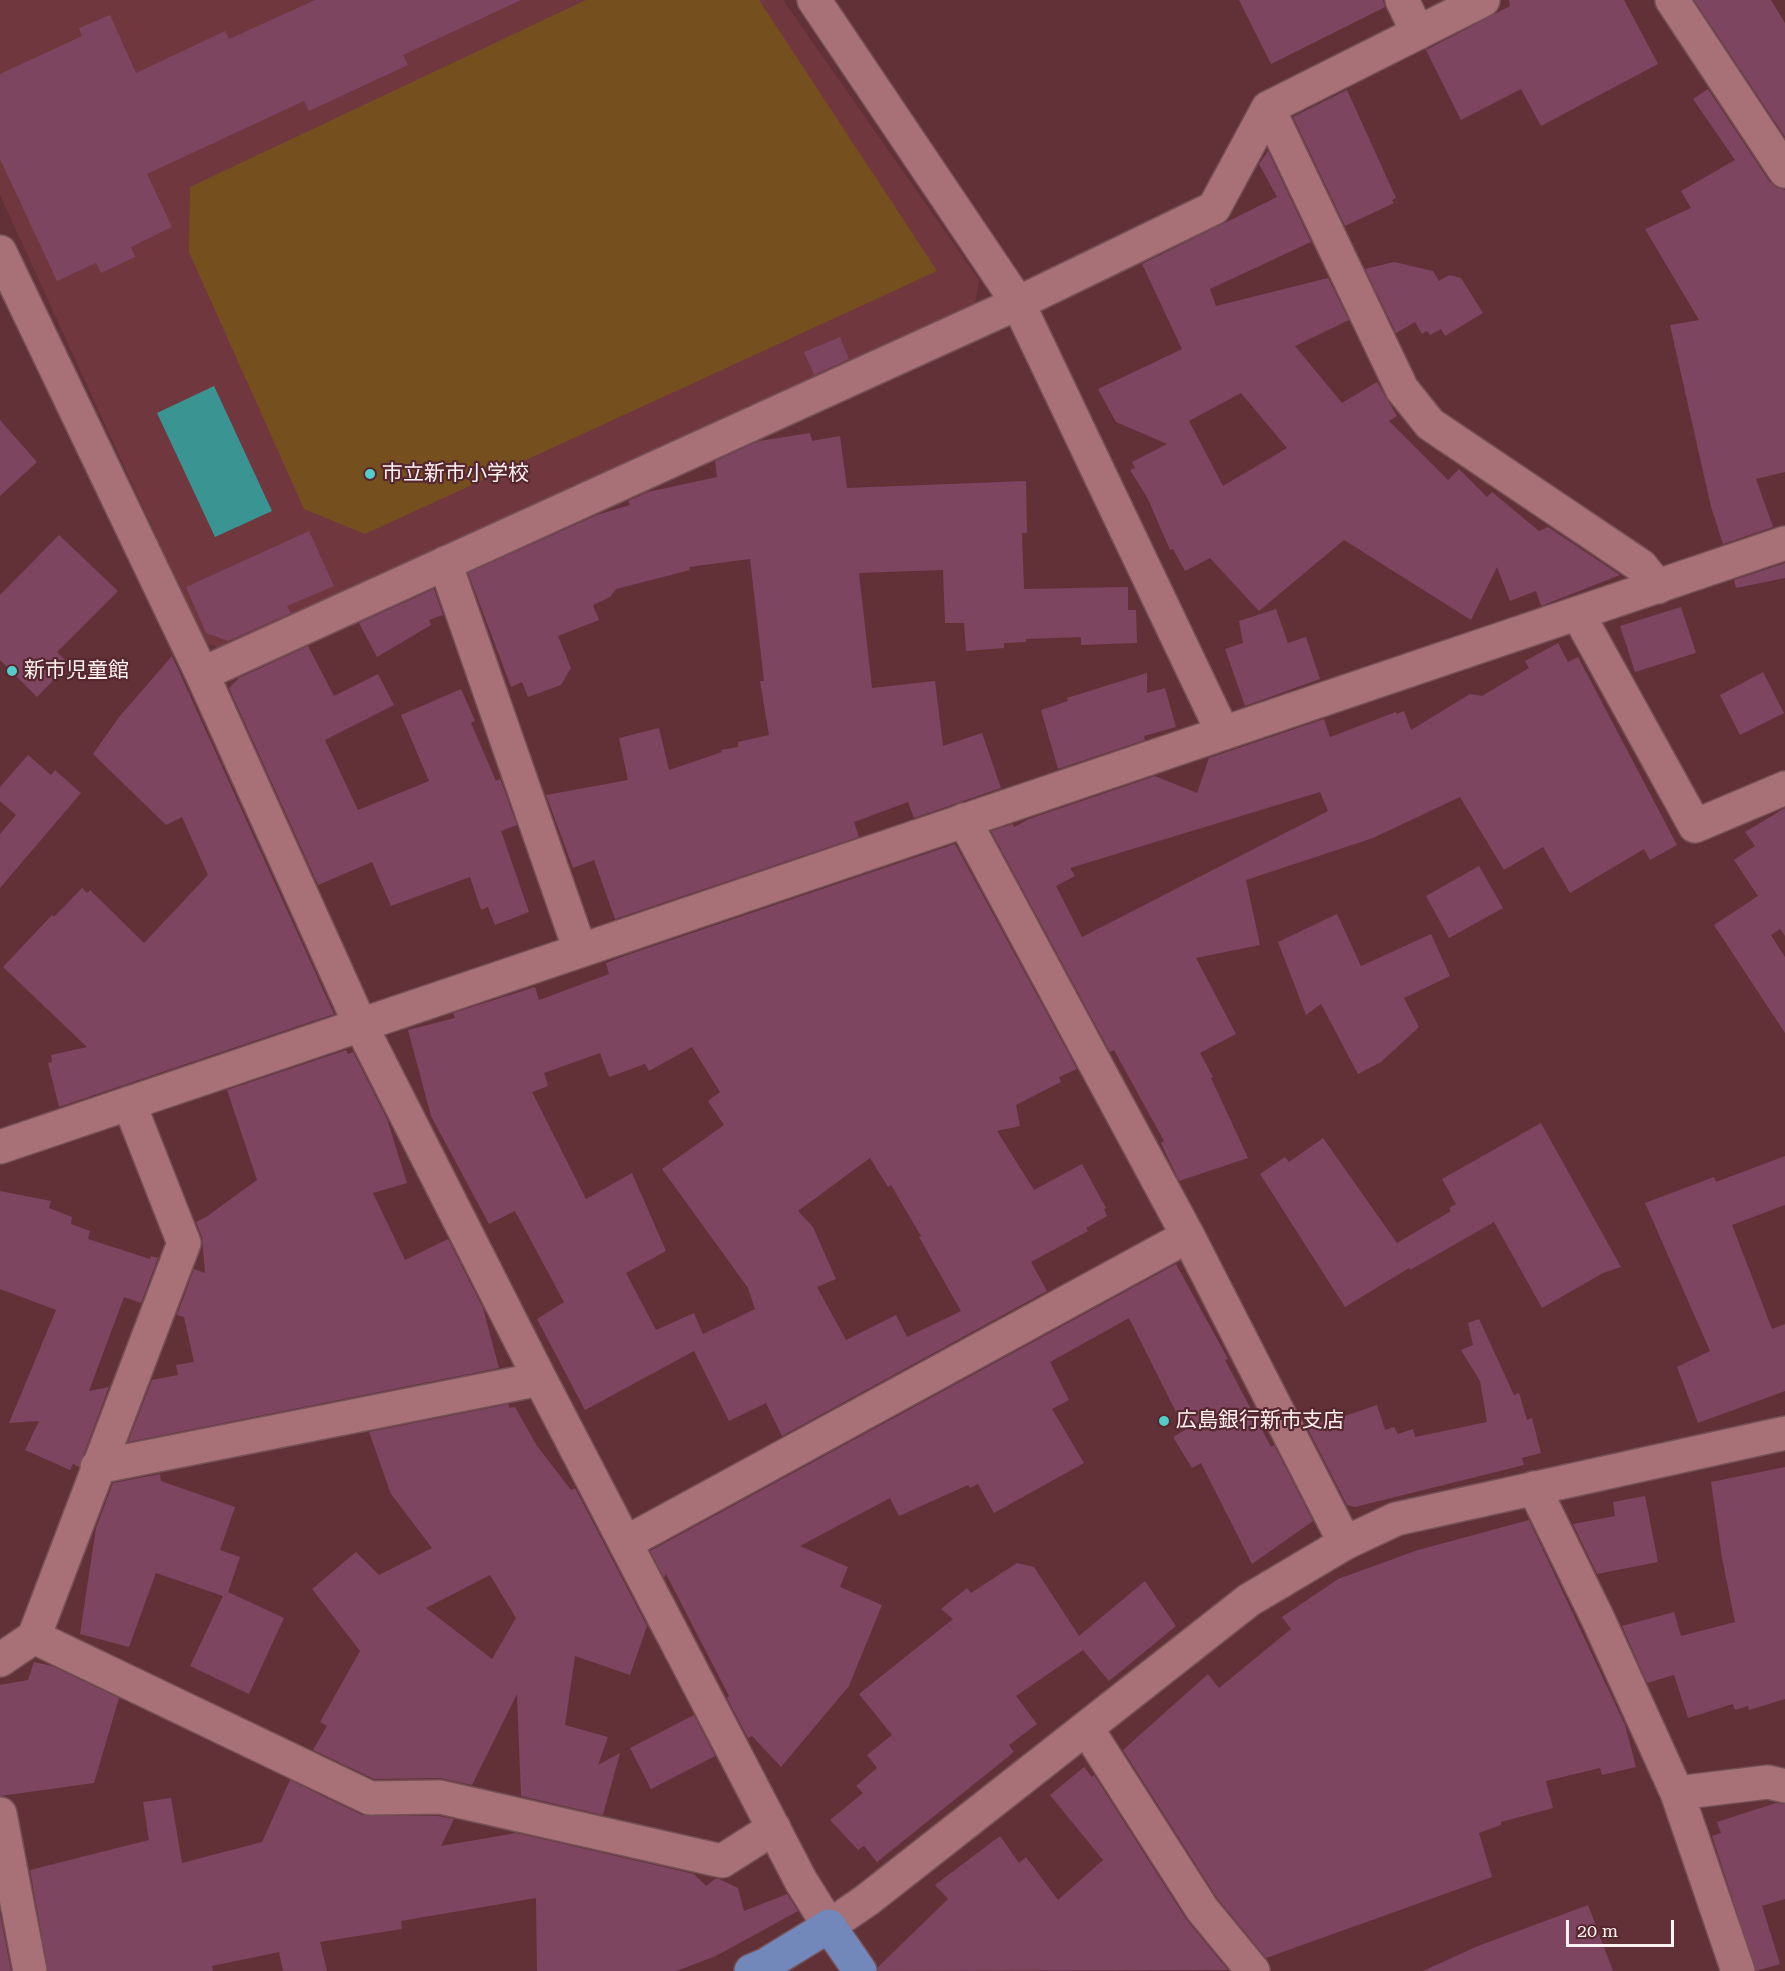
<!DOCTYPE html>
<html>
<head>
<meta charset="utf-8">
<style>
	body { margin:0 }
	#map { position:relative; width:1785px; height:1971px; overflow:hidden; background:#623138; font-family:"Roboto Serif",serif }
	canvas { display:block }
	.scale { position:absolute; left:1566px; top:1920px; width:108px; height:27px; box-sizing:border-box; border:3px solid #fef1f2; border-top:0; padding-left:8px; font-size:18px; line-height:21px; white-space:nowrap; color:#fef1f2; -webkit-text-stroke:4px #56272e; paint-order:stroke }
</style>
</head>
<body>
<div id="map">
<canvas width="1785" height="1971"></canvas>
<div class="scale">20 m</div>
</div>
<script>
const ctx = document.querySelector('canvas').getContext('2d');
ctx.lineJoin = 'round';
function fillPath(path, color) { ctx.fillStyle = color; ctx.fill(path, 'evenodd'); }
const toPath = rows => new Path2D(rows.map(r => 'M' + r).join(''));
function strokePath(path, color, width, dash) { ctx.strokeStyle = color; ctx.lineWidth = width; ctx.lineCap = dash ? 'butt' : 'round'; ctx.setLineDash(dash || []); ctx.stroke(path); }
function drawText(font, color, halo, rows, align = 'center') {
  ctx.font = font + ' "Roboto Serif","Noto Sans JP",serif'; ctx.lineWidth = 4.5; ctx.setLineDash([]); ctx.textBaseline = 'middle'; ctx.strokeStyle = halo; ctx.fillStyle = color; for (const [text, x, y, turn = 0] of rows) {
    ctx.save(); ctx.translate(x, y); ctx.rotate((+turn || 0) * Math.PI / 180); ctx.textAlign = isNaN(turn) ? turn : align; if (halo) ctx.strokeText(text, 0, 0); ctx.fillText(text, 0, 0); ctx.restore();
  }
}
fillPath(toPath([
	[0,0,783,0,979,280,975,304,232,652,205,643,0,195]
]), '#70373f');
fillPath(toPath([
	[586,0,759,0,937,271,365,534,304,509,189,252,190,187]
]), '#75501e');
fillPath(toPath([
	[214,386,272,511,215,537,157,413]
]), '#3a9491');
fillPath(toPath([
	[315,0,521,0,403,55,408,65,309,111,304,101,147,174,172,227,131,247,135,257,101,273,96,263,57,281,0,159,0,74,82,36,79,28,110,15,136,73,225,31,229,39],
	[1239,0,1383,0,1385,7,1271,64],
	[1509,0,1624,0,1658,64,1541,126,1521,89,1461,120,1426,50,1510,6],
	[1694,0,1771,0,1785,23,1785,137],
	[1708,89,1769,181,1776,187,1785,190,1785,472,1756,479,1773,527,1723,544,1711,507,1670,325,1699,320,1645,229,1691,208,1681,191,1735,160,1693,99],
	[1347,90,1396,198,1392,200,1394,203,1345,226,1293,117],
	[1268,151,1311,242,1210,289,1216,306,1328,278,1349,320,1295,346,1342,403,1377,382,1397,416,1389,421,1448,480,1459,469,1487,497,1492,492,1539,531,1548,527,1620,575,1541,606,1536,591,1510,601,1497,567,1471,620,1344,540,1259,611,1210,558,1185,571,1173,549,1170,550,1148,499,1130,470,1135,468,1132,462,1167,444,1116,422,1098,389,1182,349,1142,264,1277,197,1259,164],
	[1241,393,1287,448,1223,486,1189,421],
	[1394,262,1433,271,1439,281,1449,275,1461,278,1483,313,1445,336,1441,329,1430,335,1427,331,1422,334,1415,322,1396,333,1365,269],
	[840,337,849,359,814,375,804,352],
	[0,420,37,462,0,496],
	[810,433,812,441,840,436,847,488,1026,481,1027,533,1022,533,1024,589,1128,587,1128,610,1136,610,1137,643,1081,645,1081,637,1026,639,1026,642,1004,643,1004,648,966,651,964,623,945,623,943,570,859,573,872,688,935,681,943,746,982,733,1001,788,914,818,908,802,854,822,859,837,615,919,594,860,573,868,546,795,628,780,619,738,659,728,669,770,722,752,721,750,738,747,738,742,769,735,760,681,764,681,750,559,689,567,690,570,616,589,610,597,593,605,599,620,558,636,571,668,561,685,528,697,522,682,511,687,468,573,597,515,630,505,628,501,648,492,717,477,715,461,759,441],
	[309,531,334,586,287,606,291,613,228,641,206,633,186,587],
	[59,535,118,591,57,652,69,664,37,697,0,660,0,595],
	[1785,563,1785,578,1736,588,1734,580],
	[434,589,443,615,429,620,431,625,377,657,359,623],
	[1681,607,1696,653,1635,672,1620,626],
	[1276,609,1288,643,1306,637,1320,679,1245,706,1225,649,1243,643,1239,621],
	[1558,643,1568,662,1578,657,1677,845,1650,860,1644,849,1570,893,1543,847,1504,870,1460,797,1373,838,1246,880,1260,945,1196,958,1236,1034,1200,1053,1213,1077,1211,1078,1248,1158,1179,1181,1161,1143,1164,1141,1114,1050,1110,1052,991,831,1013,824,1014,827,1029,819,1155,776,1197,793,1209,758,1324,719,1330,737,1396,712,1397,714,1404,711,1411,730,1470,694,1482,696,1529,668,1525,661],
	[1320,792,1328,811,1082,937,1056,886,1075,876,1070,868],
	[308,646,334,696,378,674,394,705,325,740,358,810,429,781,401,715,461,689,475,721,471,723,496,781,500,779,502,784,517,825,501,831,529,912,495,925,488,907,481,910,470,877,391,906,372,862,318,885,229,688,239,678],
	[172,656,334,1014,59,1107,48,1063,52,1062,51,1055,87,1047,3,967,52,915,54,917,82,888,87,893,90,890,144,943,208,875,182,817,166,825,93,754,119,717],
	[1763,672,1784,713,1740,735,1720,695],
	[1147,673,1147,693,1165,688,1176,727,1144,736,1145,740,1058,769,1041,710,1068,701,1067,698],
	[28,755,51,775,55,770,81,793,0,888,0,834,16,815,0,801,0,787],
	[1785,808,1785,936,1780,929,1771,935,1785,957,1785,1033,1714,925,1758,896,1734,860,1755,846,1745,832],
	[955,844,1077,1069,1059,1077,1061,1082,1016,1105,1020,1126,997,1131,1034,1190,1082,1164,1106,1208,1104,1209,1107,1216,1086,1228,1088,1231,1031,1262,1047,1291,782,1436,766,1403,729,1421,694,1351,585,1410,537,1319,564,1302,515,1211,489,1224,431,1116,408,1030,455,1018,453,1013,535,987,539,1000,609,974,606,963,627,955],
	[692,1047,720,1092,708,1101,724,1125,662,1169,748,1288,755,1309,703,1334,694,1313,656,1330,626,1273,666,1251,632,1173,586,1199,532,1092,548,1086,544,1073,600,1053,609,1077,645,1064,649,1071],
	[870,1158,888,1187,891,1185,921,1236,919,1237,961,1311,907,1337,896,1315,846,1340,817,1287,836,1279,813,1227,798,1211],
	[1479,866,1503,908,1449,938,1426,896],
	[1337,914,1361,966,1431,934,1450,976,1404,998,1419,1027,1381,1062,1358,1074,1321,1004,1306,1015,1278,942],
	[346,1050,348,1054,353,1052,387,1119,407,1183,373,1193,405,1260,448,1239,483,1308,499,1368,128,1442,152,1380,178,1375,176,1365,194,1362,184,1317,177,1315,194,1269,205,1273,202,1237,196,1222,206,1217,257,1180,227,1090],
	[1541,1123,1621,1267,1603,1273,1542,1308,1494,1222,1410,1270,1409,1268,1345,1307,1260,1174,1285,1157,1289,1162,1323,1138,1397,1243,1451,1211,1449,1208,1456,1204,1442,1179],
	[1785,1156,1785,1205,1732,1225,1772,1329,1785,1324,1785,1391,1698,1423,1677,1367,1710,1351,1645,1203,1714,1177,1716,1182],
	[0,1191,51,1201,49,1208,72,1217,71,1224,90,1231,88,1239,150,1259,151,1256,158,1258,141,1303,124,1297,89,1391,109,1387,79,1467,73,1464,70,1470,25,1450,39,1421,9,1423,56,1310,0,1289],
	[1176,1264,1228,1359,1225,1360,1271,1447,1274,1445,1313,1521,1252,1564,1201,1463,1192,1468,1173,1437,1185,1430,1129,1318,1050,1362,1069,1400,1052,1409,1084,1463,994,1513,978,1484,970,1488,968,1485,899,1516,890,1498,800,1546,848,1567,840,1587,882,1605,849,1686,781,1767,752,1736,748,1738,727,1698,729,1696,666,1574,664,1578,650,1551],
	[1479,1319,1514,1395,1519,1393,1527,1420,1532,1418,1541,1453,1522,1458,1524,1465,1355,1507,1347,1505,1308,1429,1332,1417,1333,1420,1377,1405,1385,1430,1394,1427,1398,1434,1413,1429,1415,1437,1487,1422,1480,1381,1461,1350,1473,1345,1468,1323],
	[509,1404,509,1408,515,1407,537,1446,571,1490,575,1488,647,1626,630,1675,575,1656,565,1725,608,1737,598,1765,620,1753,603,1815,521,1796,517,1694,472,1785,440,1778,374,1779,313,1750,327,1726,320,1722,360,1651,312,1589,356,1552,379,1575,432,1548,391,1494,369,1432],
	[490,1575,516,1618,492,1659,426,1608],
	[1785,1467,1785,1699,1749,1710,1748,1706,1735,1710,1733,1704,1688,1718,1674,1675,1647,1683,1622,1626,1674,1612,1681,1636,1735,1622,1722,1558,1711,1482],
	[160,1474,161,1481,235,1507,220,1550,240,1557,228,1592,284,1618,249,1694,190,1666,223,1596,156,1573,129,1647,80,1634,96,1528,113,1483],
	[1645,1496,1658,1562,1597,1574,1573,1524,1615,1516,1613,1502],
	[1529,1520,1625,1725,1636,1767,1602,1775,1600,1768,1546,1781,1553,1808,1501,1822,1501,1825,1479,1833,1492,1877,1266,1958,1217,1898,1123,1750,1208,1674,1219,1688,1291,1629,1282,1617,1338,1579,1418,1550],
	[1017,1563,1034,1567,1079,1636,1145,1581,1176,1626,1109,1681,1083,1650,1016,1696,1037,1724,1009,1745,1014,1752,877,1862,864,1846,858,1850,830,1820,863,1793,856,1786,877,1768,867,1755,892,1735,859,1694,953,1619,941,1609,967,1588,971,1593],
	[34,1662,52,1666,119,1698,94,1783,0,1796,0,1685,28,1680],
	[694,1715,715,1756,651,1789,630,1748],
	[1084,1767,1092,1777,1094,1775,1186,1919,1228,1970,878,1971,878,1967,948,1899,935,1885,1000,1836,1019,1863,1026,1857,1058,1900,1103,1860,1050,1795],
	[290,1780,362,1815,438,1816,454,1819,441,1846,516,1833,694,1874,706,1886,715,1879,719,1879,738,1888,744,1911,787,1894,798,1911,716,1956,676,1971,537,1971,536,1898,401,1921,402,1929,320,1942,327,1971,283,1971,279,1952,212,1966,213,1971,48,1971,30,1870,149,1840,143,1802,171,1798,182,1863,262,1842],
	[1776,1803,1785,1804,1785,1899,1762,1906,1780,1964,1756,1971,1712,1836,1721,1833,1717,1822],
	[1588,1905,1613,1971,1423,1971,1478,1946],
	[0,1914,11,1971,0,1971]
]), '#7d455f');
const street = toPath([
	[1402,0,1418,33],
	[1672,0,1785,171],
	[1268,108,1402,389,1430,424,1641,566,1658,587],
	[0,252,202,674,360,1024,540,1379,801,1881,829,1926],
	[445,563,580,950],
	[1578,614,1695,826,1785,788],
	[202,674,1018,303,1214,208,1268,108,1483,0],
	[964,820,1188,1236,1345,1543],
	[0,1147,1785,543],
	[97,1467,540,1379],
	[1534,1488,1598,1619,1677,1793,1738,1971],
	[627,1542,1188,1236],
	[34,1637,370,1798,440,1797,722,1861,774,1828],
	[0,1660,34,1637,184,1243,129,1103],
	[1087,1729,1202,1909,1253,1971],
	[1677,1793,1768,1782,1785,1786],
	[0,1814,30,1971]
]);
const secondary = toPath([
	[814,0,1018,303,1223,733],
	[829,1926,867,1900,1249,1600,1345,1543,1396,1519,1785,1433]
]);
const primary = toPath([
	[751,1971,765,1965,829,1926,860,1971]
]);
strokePath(street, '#755056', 36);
strokePath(secondary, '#755056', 36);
strokePath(primary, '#755056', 36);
strokePath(street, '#a77177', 33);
strokePath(secondary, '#a77177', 33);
strokePath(primary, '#7288ba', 33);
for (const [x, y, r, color] of [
	[370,474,6,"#53cdc9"],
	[12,671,6,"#53cdc9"],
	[1164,1421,6,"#53cdc9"]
]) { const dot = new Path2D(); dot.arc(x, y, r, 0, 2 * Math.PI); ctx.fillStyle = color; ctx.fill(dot); strokePath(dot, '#56272e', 2); }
drawText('21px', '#fef1f2', '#56272e', [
	["市立新市小学校",382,474],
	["新市児童館",24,671],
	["広島銀行新市支店",1176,1421]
], 'left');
</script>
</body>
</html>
